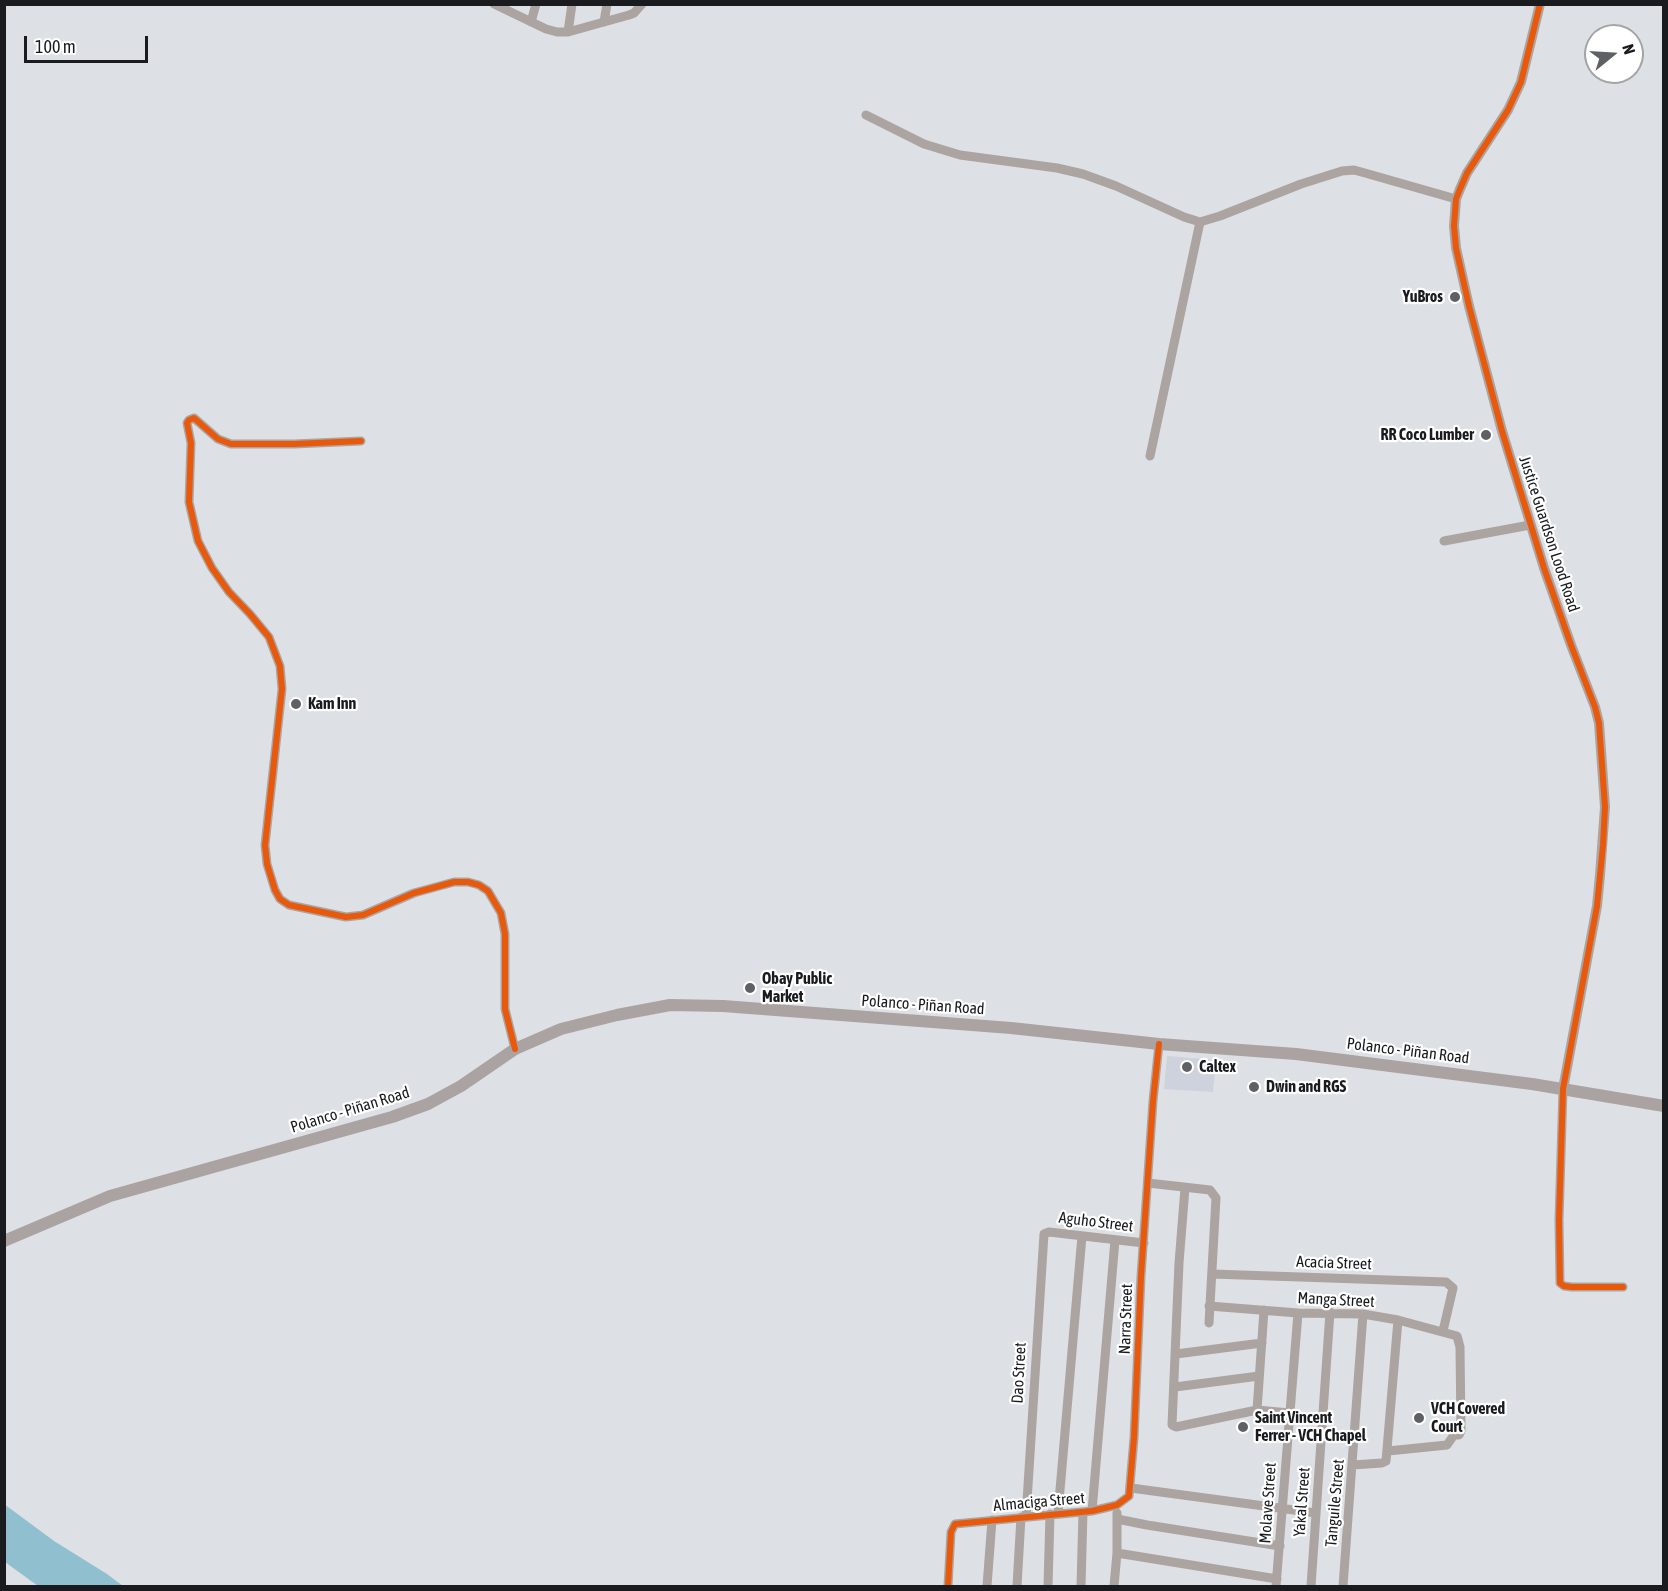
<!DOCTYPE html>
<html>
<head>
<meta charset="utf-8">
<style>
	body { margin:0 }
	#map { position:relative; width:1668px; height:1591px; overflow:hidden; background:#dde0e4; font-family:"Asap Condensed",sans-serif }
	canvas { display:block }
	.frame { position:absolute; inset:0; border:6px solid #191b1e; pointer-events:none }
	.north { position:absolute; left:1584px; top:24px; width:60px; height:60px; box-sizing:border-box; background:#fff; border:2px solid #a3a4a5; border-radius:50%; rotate:72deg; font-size:16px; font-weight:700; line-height:24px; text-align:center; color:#191b1e }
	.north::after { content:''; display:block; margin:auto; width:21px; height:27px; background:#5e6063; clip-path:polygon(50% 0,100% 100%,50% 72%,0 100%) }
	.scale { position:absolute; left:24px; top:36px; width:124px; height:27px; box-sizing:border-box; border:3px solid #191b1e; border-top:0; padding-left:8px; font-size:18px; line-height:21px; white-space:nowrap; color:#191b1e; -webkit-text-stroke:4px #fff; paint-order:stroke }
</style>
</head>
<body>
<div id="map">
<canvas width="1668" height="1591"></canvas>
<div class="frame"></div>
<div class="north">N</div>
<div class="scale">100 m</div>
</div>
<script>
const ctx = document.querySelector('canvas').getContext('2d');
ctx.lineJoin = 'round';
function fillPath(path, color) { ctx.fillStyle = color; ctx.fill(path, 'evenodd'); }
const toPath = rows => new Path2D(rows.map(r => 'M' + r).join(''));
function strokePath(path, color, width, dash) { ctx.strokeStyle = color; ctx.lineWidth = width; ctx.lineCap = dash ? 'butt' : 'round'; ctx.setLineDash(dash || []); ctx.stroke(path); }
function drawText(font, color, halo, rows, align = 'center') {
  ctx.font = font + ' "Asap Condensed",sans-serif'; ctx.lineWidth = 4.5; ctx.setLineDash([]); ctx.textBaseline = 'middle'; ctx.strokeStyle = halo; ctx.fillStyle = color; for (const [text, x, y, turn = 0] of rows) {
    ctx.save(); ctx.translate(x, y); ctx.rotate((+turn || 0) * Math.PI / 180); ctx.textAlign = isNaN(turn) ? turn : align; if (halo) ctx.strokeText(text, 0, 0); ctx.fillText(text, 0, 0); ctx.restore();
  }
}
fillPath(toPath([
	[1167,1056,1216,1060,1213,1092,1164,1089]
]), '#cdd2dc');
fillPath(toPath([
	[4,1504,54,1541,107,1574,123,1586,38,1586,5,1562]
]), '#90bfcf');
strokePath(toPath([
	[494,4,546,29,557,32,568,32,629,15,634,13,642,4],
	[531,22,536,4],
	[604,22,607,4],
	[568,32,572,4],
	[866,115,924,144,960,155,1057,168,1083,174,1116,186,1184,217,1200,222,1220,216,1301,184,1342,171,1354,170,1365,173,1456,199],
	[361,441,294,444,231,444,218,439,194,418,189,420,187,423,191,443,189,502,198,541,212,568,229,592,250,614,269,637,280,666,282,689,265,845,267,864,275,890,280,899,289,905,346,917,363,915,414,893,454,882,468,882,479,885,488,891,501,913,505,934,505,1009,515,1049],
	[1150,456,1200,222],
	[1444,541,1530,525],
	[1563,1089,1559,1220,1560,1283,1564,1286,1572,1287,1623,1287],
	[1148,1183,1210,1190,1216,1198,1209,1323],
	[1185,1188,1179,1263,1172,1425,1176,1427,1257,1410,1289,1413],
	[1212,1274,1446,1282,1453,1288,1443,1331],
	[1209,1306,1298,1313,1363,1314,1398,1320,1457,1336,1460,1347,1461,1431,1459,1435,1454,1435,1447,1445,1388,1451],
	[1176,1354,1262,1343],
	[1175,1387,1259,1376],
	[1257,1410,1264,1310],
	[1353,1465,1382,1463,1386,1461,1398,1320],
	[1131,1488,1316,1513],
	[1092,1511,1115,1240],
	[1058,1513,1082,1236],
	[1026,1517,1044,1234,1049,1232,1144,1243],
	[1117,1519,1147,1525,1280,1546],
	[1117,1553,1277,1579],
	[948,1586,951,1532,955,1524,1092,1511,1117,1505,1129,1496,1134,1438,1141,1276,1153,1101,1159,1044],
	[987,1586,992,1520],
	[1017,1586,1021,1517],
	[1048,1586,1050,1514],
	[1081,1586,1083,1512],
	[1114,1586,1117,1553,1117,1513],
	[1276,1586,1298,1313],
	[1311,1586,1330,1312],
	[1343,1586,1363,1314]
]), '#aba4a1', 9);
strokePath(toPath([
	[1540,4,1521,82,1508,110,1467,173,1460,189,1456,199,1454,226,1456,248,1469,306,1502,431,1544,568,1571,645,1595,707,1599,723,1605,807,1600,875,1597,906,1563,1089]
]), '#aba4a1', 10);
strokePath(toPath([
	[4,1241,110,1196,392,1117,428,1104,461,1086,515,1049,561,1029,617,1015,670,1005,723,1006,1011,1028,1159,1044,1296,1054,1532,1084,1664,1106]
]), '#aaa3a1', 12);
strokePath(toPath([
	[1540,4,1521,82,1508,110,1467,173,1460,189,1456,199,1454,226,1456,248,1469,306,1502,431,1544,568,1571,645,1595,707,1599,723,1605,807,1603,845,1597,906,1563,1089,1559,1220,1560,1283,1564,1286,1572,1287,1623,1287],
	[361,441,294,444,231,444,218,439,194,418,189,420,187,423,191,443,189,502,198,541,212,568,229,592,250,614,269,637,280,666,282,689,265,845,267,864,275,890,280,899,289,905,346,917,363,915,414,893,454,882,468,882,479,885,488,891,501,913,505,934,505,1009,515,1049],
	[948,1586,951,1532,955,1524,1092,1511,1117,1505,1129,1496,1134,1438,1141,1276,1153,1101,1159,1044]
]), '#e8590c', 6);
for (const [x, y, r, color] of [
	[1455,297,6,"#5e6063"],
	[1486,435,6,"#5e6063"],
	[296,704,6,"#5e6063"],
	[750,988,6,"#5e6063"],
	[1187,1067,6,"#5e6063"],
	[1254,1087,6,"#5e6063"],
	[1419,1418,6,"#5e6063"],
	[1243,1427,6,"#5e6063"]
]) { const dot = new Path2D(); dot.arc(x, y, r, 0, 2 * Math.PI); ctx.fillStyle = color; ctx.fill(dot); strokePath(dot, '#fff', 2); }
drawText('bold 16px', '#191b1e', '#fff', [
	["YuBros",1443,297,"right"],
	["RR Coco Lumber",1474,435,"right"],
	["Kam Inn",308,704],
	["Obay Public",762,979],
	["Market",762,997],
	["Caltex",1199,1067],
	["Dwin and RGS",1266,1087],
	["VCH Covered",1431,1409],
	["Court",1431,1427],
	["Saint Vincent",1255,1418],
	["Ferrer - VCH Chapel",1255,1436]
], 'left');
drawText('16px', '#191b1e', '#fff', [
	["Justice Guardson Lood Road",1549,534,72],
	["Polanco - Piñan Road",923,1005,4],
	["Polanco - Piñan Road",1408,1051,7],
	["Polanco - Piñan Road",350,1110,-17],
	["Aguho Street",1096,1222,7],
	["Acacia Street",1334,1263,2],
	["Manga Street",1336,1300,3],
	["Narra Street",1126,1319,-88],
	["Dao Street",1019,1373,-87],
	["Almaciga Street",1039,1502,-5],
	["Yakal Street",1302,1502,-86],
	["Molave Street",1268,1503,-86],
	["Tanguile Street",1335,1503,-85]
]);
</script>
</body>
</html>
